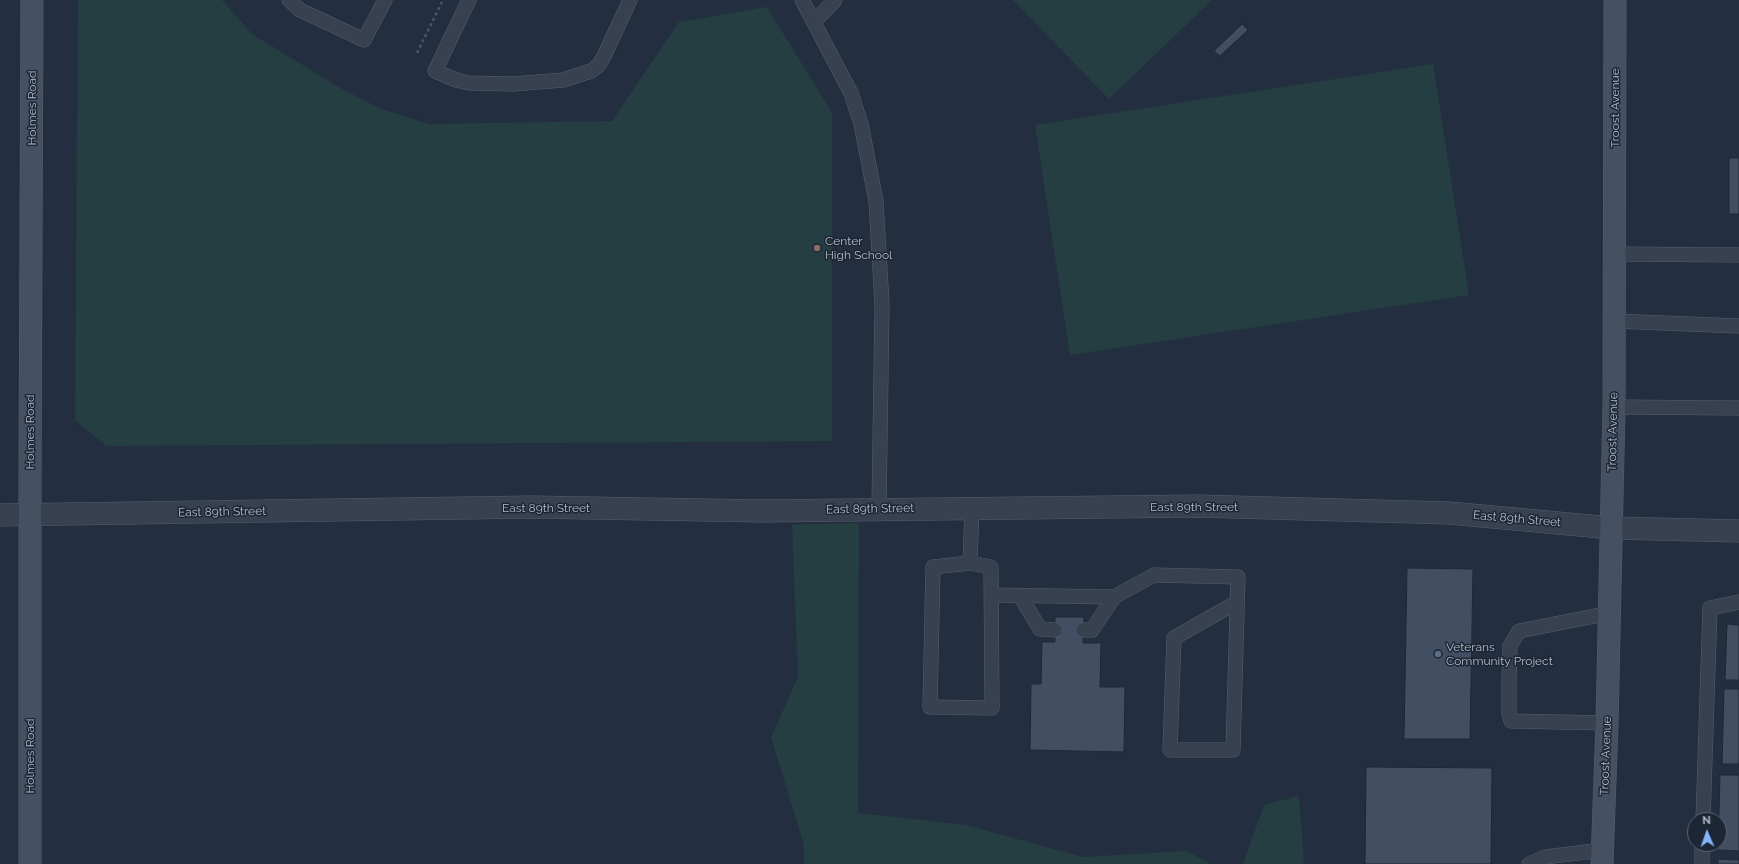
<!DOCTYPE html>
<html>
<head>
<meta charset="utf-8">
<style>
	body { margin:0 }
	#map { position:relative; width:1739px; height:864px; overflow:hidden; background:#232f40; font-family:Raleway,sans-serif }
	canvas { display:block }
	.north { position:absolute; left:1687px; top:812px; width:40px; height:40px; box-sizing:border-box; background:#1c2635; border:1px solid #596271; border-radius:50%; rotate:358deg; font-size:11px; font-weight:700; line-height:16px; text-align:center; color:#b4bcca }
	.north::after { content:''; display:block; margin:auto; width:14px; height:18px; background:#86b3fd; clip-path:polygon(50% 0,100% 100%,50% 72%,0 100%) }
</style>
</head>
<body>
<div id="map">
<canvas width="1739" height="864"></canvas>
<div class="north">N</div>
</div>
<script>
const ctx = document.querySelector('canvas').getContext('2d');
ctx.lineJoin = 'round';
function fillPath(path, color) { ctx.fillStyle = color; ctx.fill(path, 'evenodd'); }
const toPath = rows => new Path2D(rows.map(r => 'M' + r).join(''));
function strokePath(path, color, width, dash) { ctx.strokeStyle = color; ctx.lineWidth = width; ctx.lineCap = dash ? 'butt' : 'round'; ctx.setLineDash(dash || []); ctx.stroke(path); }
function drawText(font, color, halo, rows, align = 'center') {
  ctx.font = font + ' Raleway,sans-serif'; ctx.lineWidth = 3; ctx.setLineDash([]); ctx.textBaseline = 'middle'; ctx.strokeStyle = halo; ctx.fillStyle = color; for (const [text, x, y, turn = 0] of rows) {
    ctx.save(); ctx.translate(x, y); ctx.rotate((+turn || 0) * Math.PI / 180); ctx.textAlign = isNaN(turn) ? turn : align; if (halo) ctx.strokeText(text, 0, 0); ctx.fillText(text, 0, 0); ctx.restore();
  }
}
fillPath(toPath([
	[78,0,222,0,252,34,342,89,381,109,429,124,612,121,679,22,767,7,832,113,832,441,106,446,75,420],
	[1013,0,1212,0,1109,99],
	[1433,64,1469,295,1070,355,1035,125],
	[859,523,858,813,966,825,1083,857,1187,851,1210,864,804,864,804,845,771,737,798,677,792,525],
	[1299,796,1304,864,1243,864,1264,805]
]), '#253e41');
const building = toPath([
	[1242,24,1248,30,1220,56,1214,51,1242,24],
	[1729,158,1739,158,1739,214,1729,214,1729,158],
	[1407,568,1473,569,1470,739,1404,739,1407,568],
	[1055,617,1084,617,1083,643,1101,643,1100,687,1125,687,1124,752,1030,750,1031,684,1041,684,1042,642,1055,642,1055,617],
	[1727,624,1739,625,1739,680,1725,680,1727,624],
	[1724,689,1739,689,1739,764,1722,764,1724,689],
	[1366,767,1492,768,1491,864,1365,864,1366,767],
	[1720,775,1739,775,1739,851,1718,850,1720,775],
	[1718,859,1739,860,1739,864,1718,864,1718,859]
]);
fillPath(building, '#424f62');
strokePath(building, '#1e2837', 1);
const service = toPath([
	[289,0,300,10,364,40,385,0],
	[469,0,435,71,456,80,469,83,513,84,563,80,591,71,599,65,605,54,630,0],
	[802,0,851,93,861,124,876,201,882,304,879,509],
	[814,22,835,0],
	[1615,254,1739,255],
	[1614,321,1739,326],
	[1614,407,1739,408],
	[970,563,991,567,992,708,930,707,933,567,970,563,972,508],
	[991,595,1114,597,1154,575,1238,577,1233,750,1170,750,1174,638,1237,602],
	[1020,596,1040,629,1055,630],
	[1083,630,1092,630,1114,597],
	[1607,723,1511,721,1509,714,1509,680,1510,646,1519,631,1610,613],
	[1703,820,1710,608,1739,602],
	[1529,864,1545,857,1602,850],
	[1702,864,1702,844]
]);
const minor = toPath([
	[1612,528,1739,531]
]);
const tertiary = toPath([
	[0,515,532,507,763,511,1198,506,1449,513,1612,528]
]);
const secondary = toPath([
	[30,864,30,476,32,0],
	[1602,864,1607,723,1614,407,1615,0]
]);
strokePath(service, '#555f6d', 15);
strokePath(minor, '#555f6d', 23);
strokePath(tertiary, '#555f6d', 23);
strokePath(secondary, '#555f6d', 23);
strokePath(toPath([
	[417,53,443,0]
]), '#435b5e', 2.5, [3, 3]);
strokePath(service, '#374150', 14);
strokePath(minor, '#374150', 22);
strokePath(tertiary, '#374150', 22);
strokePath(secondary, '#455063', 22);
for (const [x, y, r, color] of [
	[817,248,4,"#8d6e63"],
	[1438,654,4,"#5c6f8a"]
]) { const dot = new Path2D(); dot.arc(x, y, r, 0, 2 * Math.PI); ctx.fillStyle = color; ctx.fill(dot); strokePath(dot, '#1c2635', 1.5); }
drawText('12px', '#b4bcca', '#1c2635', [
	["Holmes Road",32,108,-90],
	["Troost Avenue",1615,108,-90],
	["Holmes Road",30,432,-90],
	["Troost Avenue",1613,432,-89],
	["East 89th Street",1194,507],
	["East 89th Street",546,508],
	["East 89th Street",870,509,-1],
	["East 89th Street",222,512,-1],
	["East 89th Street",1517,519,5],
	["Holmes Road",30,756,-90],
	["Troost Avenue",1606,756,-88]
]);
drawText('12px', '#b4bcca', '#1c2635', [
	["Center",825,241],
	["High School",825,255],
	["Veterans",1446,647],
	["Community Project",1446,661]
], 'left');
</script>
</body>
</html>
